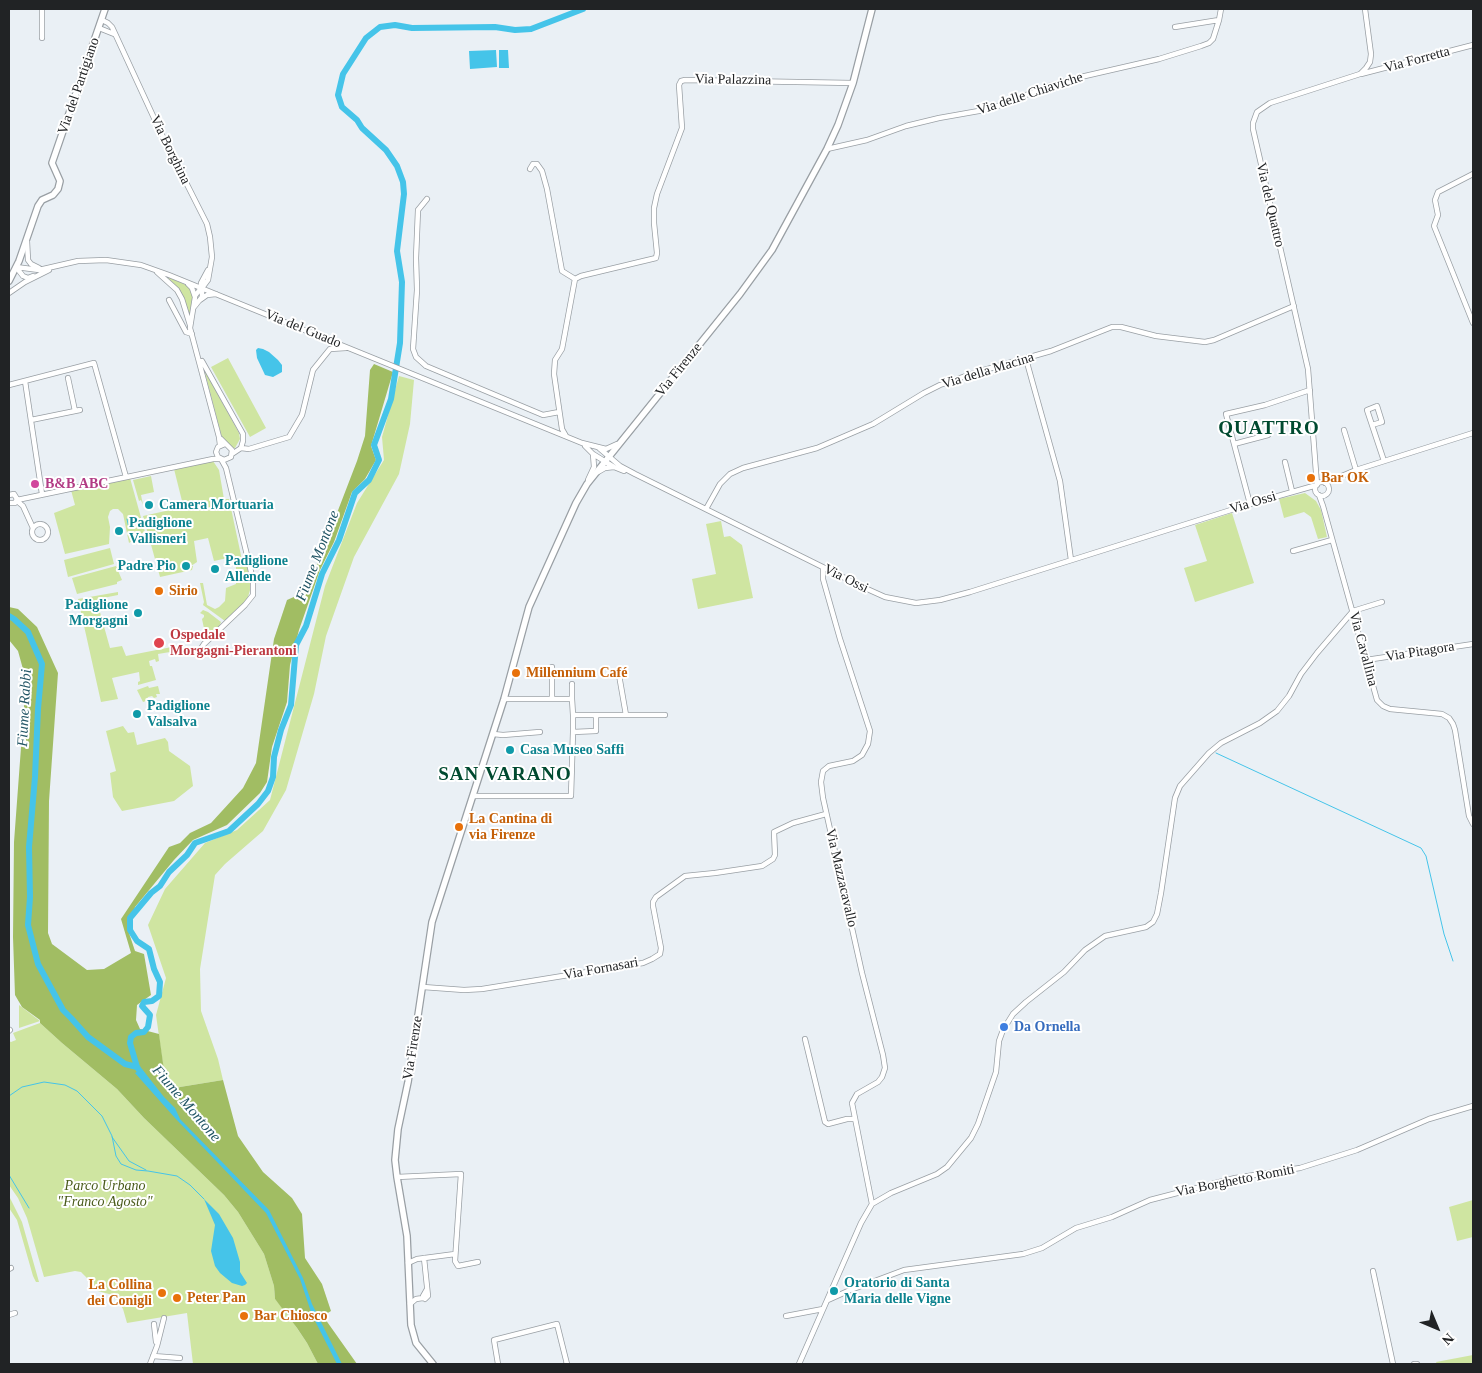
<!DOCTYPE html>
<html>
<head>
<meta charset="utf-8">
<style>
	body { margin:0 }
	#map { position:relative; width:1482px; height:1373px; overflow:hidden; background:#eaf0f5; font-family:"Times New Roman",serif }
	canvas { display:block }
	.frame { position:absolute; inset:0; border:10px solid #212325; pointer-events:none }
	.north { position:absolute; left:1412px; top:1303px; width:50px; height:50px; -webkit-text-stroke:4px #fff; paint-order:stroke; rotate:135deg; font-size:14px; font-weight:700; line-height:20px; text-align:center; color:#212325 }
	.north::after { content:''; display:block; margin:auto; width:18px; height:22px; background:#212325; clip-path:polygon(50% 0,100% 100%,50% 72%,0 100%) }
</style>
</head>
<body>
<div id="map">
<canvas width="1482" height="1373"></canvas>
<div class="frame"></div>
<div class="north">N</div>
</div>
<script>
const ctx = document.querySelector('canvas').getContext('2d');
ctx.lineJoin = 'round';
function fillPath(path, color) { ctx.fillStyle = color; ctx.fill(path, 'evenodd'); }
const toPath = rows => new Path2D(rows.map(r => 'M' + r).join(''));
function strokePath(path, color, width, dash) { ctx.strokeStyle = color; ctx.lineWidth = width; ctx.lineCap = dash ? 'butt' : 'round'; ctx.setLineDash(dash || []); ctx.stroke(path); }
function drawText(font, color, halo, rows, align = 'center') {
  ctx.font = font + ' "Times New Roman",serif'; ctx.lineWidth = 4; ctx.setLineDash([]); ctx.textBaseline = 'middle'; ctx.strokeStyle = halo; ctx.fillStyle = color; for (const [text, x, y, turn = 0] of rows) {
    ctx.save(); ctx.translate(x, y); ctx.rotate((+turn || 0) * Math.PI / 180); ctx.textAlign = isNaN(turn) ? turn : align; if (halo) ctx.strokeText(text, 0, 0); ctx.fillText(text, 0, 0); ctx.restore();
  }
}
fillPath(toPath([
	[166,276,186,285,193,293,189,318,178,288],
	[228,358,266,428,250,437,211,367],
	[204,369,239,433,240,439,235,448,233,448,222,438],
	[399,376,414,380,410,424,399,474,354,557,326,636,314,694,286,790,263,831,225,864,215,875,200,969,201,1011,218,1059,223,1080,180,1087,167,1093,156,1015,166,978,148,925,165,889,205,843,237,830,270,800,325,586,357,503,384,460,382,437],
	[213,461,219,470,224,499,229,499,242,560,233,563,232,557,214,561,208,538,194,541,197,562,191,566,193,566,192,570,160,577,143,516,179,508,181,505,182,501,174,469],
	[151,476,154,492,141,495,143,505,141,500,139,501,133,480],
	[130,478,145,532,136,535,132,541,129,543,123,514,118,509,113,509,110,511,108,517,110,527,109,544,65,554,54,513,75,505,71,490],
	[1305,493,1316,501,1321,510,1327,537,1318,539,1311,517,1304,512,1284,518,1279,499],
	[1232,513,1254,583,1195,602,1184,568,1207,561,1195,525],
	[721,521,724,537,730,536,742,545,753,598,698,609,692,579,716,574,706,524],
	[110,548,114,564,68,577,64,560],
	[244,565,247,566,251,587,247,600,225,621,203,605,204,602,200,583,203,583,207,605,215,609,219,607,225,601,226,588,236,584,236,567],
	[116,566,122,580,117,582,117,584,77,594,72,578],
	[118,592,118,595,103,598,104,603,98,605,110,648,122,646,126,656,182,645,186,648,191,647,191,654,181,657,180,650,170,652,158,654,159,661,156,662,155,659,149,661,150,666,152,666,156,680,138,685,138,682,140,681,139,672,112,678,118,699,101,702,78,599],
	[203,610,208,612,221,622,219,627,208,635,205,633,202,619,204,617,204,615,200,613],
	[148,686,149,688,158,686,160,694,156,694,157,697,154,698,152,696,148,697,146,701,143,702,137,690],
	[123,726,128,733,134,732,137,745,165,738,168,742,169,751,190,766,193,786,174,801,122,811,113,797,110,773,116,771,106,731],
	[19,1005,40,1021,19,1028],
	[40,1023,62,1043,117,1089,144,1118,224,1195,238,1212,264,1254,274,1286,275,1299,286,1312,307,1343,318,1364,193,1364,187,1313,127,1323,123,1309,118,1301,109,1294,94,1290,89,1284,87,1278,81,1272,75,1271,44,1277,27,1218,18,1198,9,1185,9,1041,11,1042,16,1040,13,1033],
	[9,1196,22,1222,39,1282,36,1282,33,1276,17,1220,9,1208],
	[1473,1200,1473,1237,1457,1241,1449,1207],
	[1473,1355,1473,1364,1437,1364,1436,1362]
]), '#cfe5a1');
fillPath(toPath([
	[374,364,393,372,371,446,376,460,365,479,352,492,334,542,320,570,299,630,290,665,287,702,272,747,267,782,260,793,227,825,193,840,174,860,135,907,129,933,135,951,144,954,151,995,137,1005,136,1020,140,1029,159,1034,167,1092,180,1087,223,1080,238,1136,263,1172,292,1198,302,1214,305,1258,322,1284,331,1311,323,1316,357,1364,318,1364,307,1343,297,1328,275,1299,274,1286,264,1254,238,1212,224,1195,144,1118,117,1089,62,1043,40,1023,40,1020,22,1007,15,995,13,937,14,842,26,680,18,651,9,640,9,607,18,609,37,627,58,673,49,801,48,933,52,944,87,970,104,969,131,953,121,919,169,847,180,843,190,833,211,823,243,788,256,763,274,639,287,600,296,596,312,578,357,461,365,436,370,370]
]), '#a1bd63');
fillPath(toPath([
	[496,50,497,67,470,69,469,51],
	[499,50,508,50,509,68,499,68],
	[258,348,263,349,269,352,278,360,282,365,282,372,273,377,265,375,257,358,256,350],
	[142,1069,164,1097,175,1108,180,1119,269,1210,303,1278,312,1304,342,1364,337,1364,312,1315,300,1279,266,1213,175,1118,135,1073],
	[204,1199,219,1214,233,1238,240,1262,240,1272,247,1283,245,1285,242,1286,232,1283,220,1273,215,1266,211,1251,215,1225]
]), '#45c4e9');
strokePath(toPath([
	[127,519,129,528],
	[130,532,132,540],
	[1216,753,1421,848,1426,856,1444,934,1453,961],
	[9,1096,22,1087,44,1082,65,1085,77,1091,102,1116,112,1136,116,1156,121,1164,136,1170,148,1171,177,1176,190,1185,204,1199],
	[112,1137,129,1161,146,1170],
	[9,1175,29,1208]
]), '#45c4e9', 1);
strokePath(toPath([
	[9,616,14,619,28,632,42,664,38,709,35,777,29,847,30,897,28,925,38,964,63,1010,71,1018,88,1037,125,1064,137,1067],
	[143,1076,137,1067,130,1043,131,1037,136,1033,144,1032,148,1027,150,1015,142,1006,144,1002,152,1001,159,996,160,982,154,969,149,949,137,941,130,930,130,918,151,893,160,886,169,872,187,855,195,843,229,831,258,804,268,791,273,777,274,757,281,730,291,705,296,645,306,626,322,574,339,540,355,493,369,480,379,460,374,445,391,399,400,343,402,282,397,251,404,194,403,182,397,166,386,150,362,128,357,120,342,107,338,95,343,74,366,38,380,27,395,25,412,28,495,27,515,30,531,29,583,9]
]), '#45c4e9', 6);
const minor = toPath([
	[42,9,42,38],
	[102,20,108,23,112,27,160,131,207,224,210,237,212,257,208,280,202,288],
	[1175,27,1219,20,1221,9],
	[99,28,114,34],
	[1361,74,1473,45],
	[827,149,867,140,906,126,939,118,990,109,1049,86,1085,76,1159,59,1201,46,1209,43,1213,39,1219,20],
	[530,169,533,164,537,164,542,171,547,189,562,271,575,279],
	[1473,174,1438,192,1435,200,1438,215,1434,226,1473,323],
	[427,199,418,210,416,258,417,290,413,349,416,357,426,366,543,415,559,412],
	[27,241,28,260,31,264,39,268],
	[16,267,39,270,78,261,106,260,141,265,169,275,582,443,606,449,617,444],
	[16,267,23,276,28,278,33,276],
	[157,272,177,290,182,299,190,325],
	[188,284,192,288,195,297,190,328,219,437,220,445],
	[9,293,25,282,49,270],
	[195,296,201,288,201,283,208,270],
	[169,300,186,332,192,334],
	[200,300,207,295,216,294],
	[194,307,202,297,202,288],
	[1026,359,1060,481,1071,560],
	[202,361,243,434,243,441,241,448,232,454],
	[68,378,75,411],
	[25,381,42,494],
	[9,385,94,363,126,477],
	[31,420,80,410],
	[1372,425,1382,422,1377,406,1367,410,1384,461],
	[1344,430,1356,470],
	[566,436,562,429,554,374,555,360,562,349,575,279,581,276,656,258,657,253,654,223,654,208,657,194,682,128,679,85,681,81,685,80,853,83],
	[221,439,232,450,231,457,224,460,218,457,216,452,218,447,225,444],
	[1234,444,1268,435],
	[585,446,593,454,614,467,624,471],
	[241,448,249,449,289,437,302,415,313,370,330,349,346,348],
	[599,448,620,466,635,474,865,588,885,597,916,603,940,600,970,592,1250,504,1317,485,1308,369,1253,129,1253,123,1257,112,1270,103,1360,74,1366,68,1370,62,1371,54,1365,9],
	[1285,462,1292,491],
	[598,472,605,468,614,467],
	[588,480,594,467,593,454],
	'1315 489a7 7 0 1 1 14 0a7 7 0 1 1-14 0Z',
	[1325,483,1356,470,1473,433],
	[9,495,14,494,17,499,15,503,9,503],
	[1319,495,1323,506,1377,700,1383,706,1390,709,1442,714,1449,718,1453,724,1455,730,1469,816,1473,824],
	[17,500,213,459,221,459],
	[17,501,23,506,33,528],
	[1250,504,1226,414,1265,405,1310,390],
	[706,509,720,484,730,474,743,468,817,448,873,424,924,393,940,385,977,372,1051,351,1112,327,1121,327,1156,336,1205,342,1214,340,1294,306],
	'32 532a8 8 0 1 1 16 0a8 8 0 1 1-16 0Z',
	[1293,551,1332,540],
	[823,568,823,579,840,639,870,731,868,744,862,755,853,761,829,766,823,771,821,782,823,798,862,973,883,1055,885,1068,882,1077,878,1082,857,1094,852,1103,872,1204],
	[198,653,204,644,245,605,253,595,253,580,226,468,221,459],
	[1366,660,1473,644],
	[552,667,552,699],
	[619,675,626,715],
	[504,699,572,699,572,684],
	[572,699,573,715,665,715],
	[573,715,573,732,596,731,596,715],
	[493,734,503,735,540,732],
	[473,796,571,796,573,732],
	[423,987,464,990,482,989,643,963,652,959,660,954,661,948,653,906,653,902,656,897,685,876,715,873,762,866,773,859,775,855,774,832,793,823,826,814],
	[9,1031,10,1030],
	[805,1039,825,1122,828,1124,847,1119,854,1119],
	[397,1177,461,1174,455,1261,458,1266,478,1262],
	[424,1258,428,1296,425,1299,423,1296,427,1289],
	[408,1263,417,1259,455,1254],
	[9,1269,11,1268],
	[1373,1271,1393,1364],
	[828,1300,848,1291,904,1270,1023,1254,1042,1248,1076,1228,1112,1217,1150,1200,1235,1178,1300,1168,1357,1150,1429,1119,1473,1106],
	[410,1304,416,1299,423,1298],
	[9,1315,15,1313],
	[786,1316,823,1309],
	[154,1324,156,1342],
	[153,1356,180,1358],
	[150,1364,157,1346,164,1318],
	[498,1364,494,1340,557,1324,567,1364,566,1364],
	[799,1364,861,1223,872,1204,891,1193,937,1174,947,1167,971,1138,978,1124,996,1072,999,1041,1003,1030,1013,1014,1026,1002,1064,972,1085,950,1105,936,1146,927,1153,922,1157,914,1161,893,1175,798,1180,786,1209,753,1221,743,1260,723,1277,711,1289,696,1301,674,1317,653,1353,611,1382,602],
	[1414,1364,1417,1364]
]);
const major = toPath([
	[9,281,19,261,38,206,42,200,53,195,58,189,60,181,52,163,105,9],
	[433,1364,416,1343,411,1325,407,1236,397,1177,395,1160,398,1129,408,1082,432,922,504,699,529,607,576,503,587,484,740,294,772,250,827,149,838,125,853,83,872,9]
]);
strokePath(minor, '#999fa4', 6);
strokePath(major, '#999fa4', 8);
strokePath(minor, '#fff', 4.5);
strokePath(major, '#fff', 5.5);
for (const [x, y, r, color] of [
	[1311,478,5,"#e8710a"],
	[35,484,5,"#d1479c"],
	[149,505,5,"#0f9aa8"],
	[119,531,5,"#0f9aa8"],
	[186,566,5,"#0f9aa8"],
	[215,569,5,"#0f9aa8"],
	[159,591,5,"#e8710a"],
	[138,613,5,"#0f9aa8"],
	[159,643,6,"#e0444e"],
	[516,673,5,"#e8710a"],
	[137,714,5,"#0f9aa8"],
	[510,750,5,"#0f9aa8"],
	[459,827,5,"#e8710a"],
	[1004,1027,5,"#3f7fe0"],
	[834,1291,5,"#0f9aa8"],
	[162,1293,5,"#e8710a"],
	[177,1298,5,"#e8710a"],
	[244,1316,5,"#e8710a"]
]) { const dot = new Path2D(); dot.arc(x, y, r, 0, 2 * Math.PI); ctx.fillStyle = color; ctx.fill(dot); strokePath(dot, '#fff', 2); }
drawText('14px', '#212325', '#fff', [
	["Via Forretta",1417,60,-15],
	["Via Palazzina",733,80,1],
	["Via del Partigiano",79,86,-71],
	["Via delle Chiaviche",1030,94,-18],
	["Via Borghina",170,150,64],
	["Via del Quattro",1270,205,77],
	["Via del Guado",303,329,22],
	["Via Firenze",679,370,-51],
	["Via della Macina",988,371,-17],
	["Via Ossi",1253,503,-17],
	["Via Ossi",846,579,26],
	["Via Cavallina",1363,649,75],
	["Via Pitagora",1420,652,-9],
	["Via Mazzacavallo",841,878,77],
	["Via Fornasari",601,969,-10],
	["Via Firenze",413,1048,-81],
	["Via Borghetto Romiti",1235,1181,-11]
]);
drawText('bold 14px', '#c56008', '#fff', [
	["Bar OK",1321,478],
	["Sirio",169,591],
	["Millennium Café",526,673],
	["La Cantina di",469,819],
	["via Firenze",469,835],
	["La Collina",152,1285,"right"],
	["dei Conigli",152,1301,"right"],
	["Peter Pan",187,1298],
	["Bar Chiosco",254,1316]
], 'left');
drawText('bold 14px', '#b23c85', '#fff', [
	["B&B ABC",45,484]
], 'left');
drawText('bold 14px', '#0d838f', '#fff', [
	["Camera Mortuaria",159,505],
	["Padiglione",129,523],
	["Vallisneri",129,539],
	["Padiglione",225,561],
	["Allende",225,577],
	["Padre Pio",176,566,"right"],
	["Padiglione",128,605,"right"],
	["Morgagni",128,621,"right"],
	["Padiglione",147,706],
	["Valsalva",147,722],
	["Casa Museo Saffi",520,750],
	["Oratorio di Santa",844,1283],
	["Maria delle Vigne",844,1299]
], 'left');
drawText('bold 14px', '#be3a42', '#fff', [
	["Ospedale",170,635],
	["Morgagni-Pierantoni",170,651]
], 'left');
drawText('bold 14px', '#366cbe', '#fff', [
	["Da Ornella",1014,1027]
], 'left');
drawText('italic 14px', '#4a5b1b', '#fff', [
	["Parco Urbano",105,1186],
	["\"Franco Agosto\"",105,1202]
]);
drawText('italic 15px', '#235666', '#fff', [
	["Fiume Montone",318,556,-69],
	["Fiume Rabbi",25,708,-87],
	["Fiume Montone",186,1104,49]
]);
ctx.letterSpacing = '1px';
drawText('bold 19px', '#004a30', '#fff', [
	["QUATTRO",1269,429],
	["SAN VARANO",505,775]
]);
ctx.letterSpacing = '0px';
</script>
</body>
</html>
